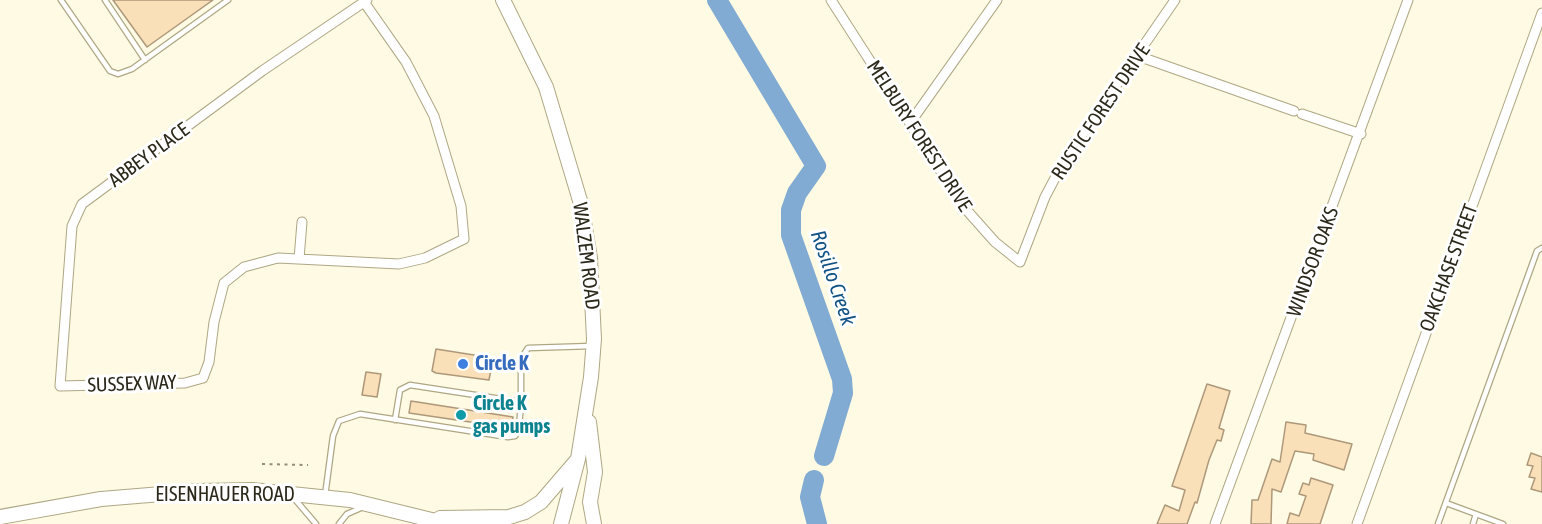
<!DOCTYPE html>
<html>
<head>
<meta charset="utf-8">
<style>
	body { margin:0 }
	canvas { display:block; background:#fefae3 }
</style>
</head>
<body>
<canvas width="1542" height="524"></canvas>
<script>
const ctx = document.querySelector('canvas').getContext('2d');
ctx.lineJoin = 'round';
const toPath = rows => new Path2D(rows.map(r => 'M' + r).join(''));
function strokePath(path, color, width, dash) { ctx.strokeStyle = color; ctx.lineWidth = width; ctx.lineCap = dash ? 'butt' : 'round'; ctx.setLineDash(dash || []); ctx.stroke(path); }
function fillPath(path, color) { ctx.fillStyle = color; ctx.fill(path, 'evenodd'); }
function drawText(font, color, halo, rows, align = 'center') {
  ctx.font = font + ' "Asap Condensed",sans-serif'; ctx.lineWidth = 6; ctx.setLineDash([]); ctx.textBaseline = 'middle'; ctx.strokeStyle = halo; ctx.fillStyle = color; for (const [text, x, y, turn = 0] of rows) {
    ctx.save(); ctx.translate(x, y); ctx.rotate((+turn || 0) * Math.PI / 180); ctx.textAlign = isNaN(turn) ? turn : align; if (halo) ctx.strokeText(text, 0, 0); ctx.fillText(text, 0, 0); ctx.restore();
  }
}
strokePath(toPath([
	[717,0,816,166,797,193,791,210,791,235,842,379,843,393,824,456],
	[814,480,810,497,817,524]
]), '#81abd2', 20);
const building = toPath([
	[113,0,213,0,147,47,113,0],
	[436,349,493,358,489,380,436,373,432,371,436,349],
	[366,372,381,374,377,397,362,395,366,372],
	[1207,384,1230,391,1219,428,1224,430,1221,441,1217,440,1209,460,1197,503,1195,502,1187,524,1157,524,1165,505,1179,511,1185,490,1172,486,1207,384],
	[411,401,513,417,511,428,409,413,411,401],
	[1286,422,1306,425,1305,433,1352,444,1344,470,1313,460,1314,454,1295,451,1281,492,1272,489,1271,524,1251,524,1252,500,1258,500,1272,459,1280,462,1286,422],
	[1531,453,1542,457,1542,492,1531,489,1535,478,1529,477,1533,466,1527,465,1531,453],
	[1311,478,1333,485,1320,524,1287,524,1290,513,1299,516,1306,496,1299,494,1303,483,1309,485,1311,478]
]);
fillPath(building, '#fae0b9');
strokePath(building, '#ad987a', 1.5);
const lane = toPath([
	[61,0,110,71,118,74,132,69,228,0],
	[105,0,145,60],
	[395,420,400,390,410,385,521,402],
	[325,496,333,436,339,421,360,414,508,437,515,436,519,429,521,402,521,359,528,348,592,346],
	[293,497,316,524],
	[1446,503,1503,524],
	[339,524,347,514,363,507],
	[1438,524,1537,251,1542,248],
	[1473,524,1476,514]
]);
const street = toPath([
	[831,0,963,206,995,242,1020,262,1045,197,1064,161,1175,0],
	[1138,56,1294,111],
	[1302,114,1361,134],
	[910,123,997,0],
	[299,259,302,222],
	[203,378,185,383,60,386,72,226,82,204,262,71,367,0],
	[203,378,209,362,214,322,224,283,244,267,278,258,399,264,425,258,464,239,461,206,434,116,406,62,364,2],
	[1215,524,1408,0],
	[1357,524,1542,13]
]);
const secondary = toPath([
	[503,0,546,87,581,204,590,258,594,339,591,377,578,459,561,524],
	[589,422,595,472,590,502,594,524],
	[0,517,101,499,198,491,252,490,350,500,448,524],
	[440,518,509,517,525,512,541,502,578,459]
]);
strokePath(lane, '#afa784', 7);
strokePath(street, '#afa784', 11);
strokePath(secondary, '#afa784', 16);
strokePath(toPath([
	[262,464,308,465]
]), '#918e7b', 2, [3, 4.5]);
strokePath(lane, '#fff', 4.5);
strokePath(street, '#fff', 9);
strokePath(secondary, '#fff', 14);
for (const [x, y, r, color] of [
	[463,364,6,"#3f7fe0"],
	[461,415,6,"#0f9aa8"]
]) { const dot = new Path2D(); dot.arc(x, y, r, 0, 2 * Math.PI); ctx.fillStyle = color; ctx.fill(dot); strokePath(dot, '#fff', 2); }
drawText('20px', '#2c291b', '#fff', [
	["RUSTIC FOREST DRIVE",1101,112,-56],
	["MELBURY FOREST DRIVE",919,136,57],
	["ABBEY PLACE",149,155,-36],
	["WALZEM ROAD",586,256,83],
	["WINDSOR OAKS",1313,262,-70],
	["OAKCHASE STREET",1449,268,-70],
	["SUSSEX WAY",132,384,-2],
	["EISENHAUER ROAD",225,495]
]);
drawText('bold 20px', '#366cbe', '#fff', [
	["Circle K",475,364]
], 'left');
drawText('bold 20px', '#0d838f', '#fff', [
	["Circle K",473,404],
	["gas pumps",473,427]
], 'left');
drawText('italic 21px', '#125284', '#fff', [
	["Rosillo Creek",833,278,71]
]);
</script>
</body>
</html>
